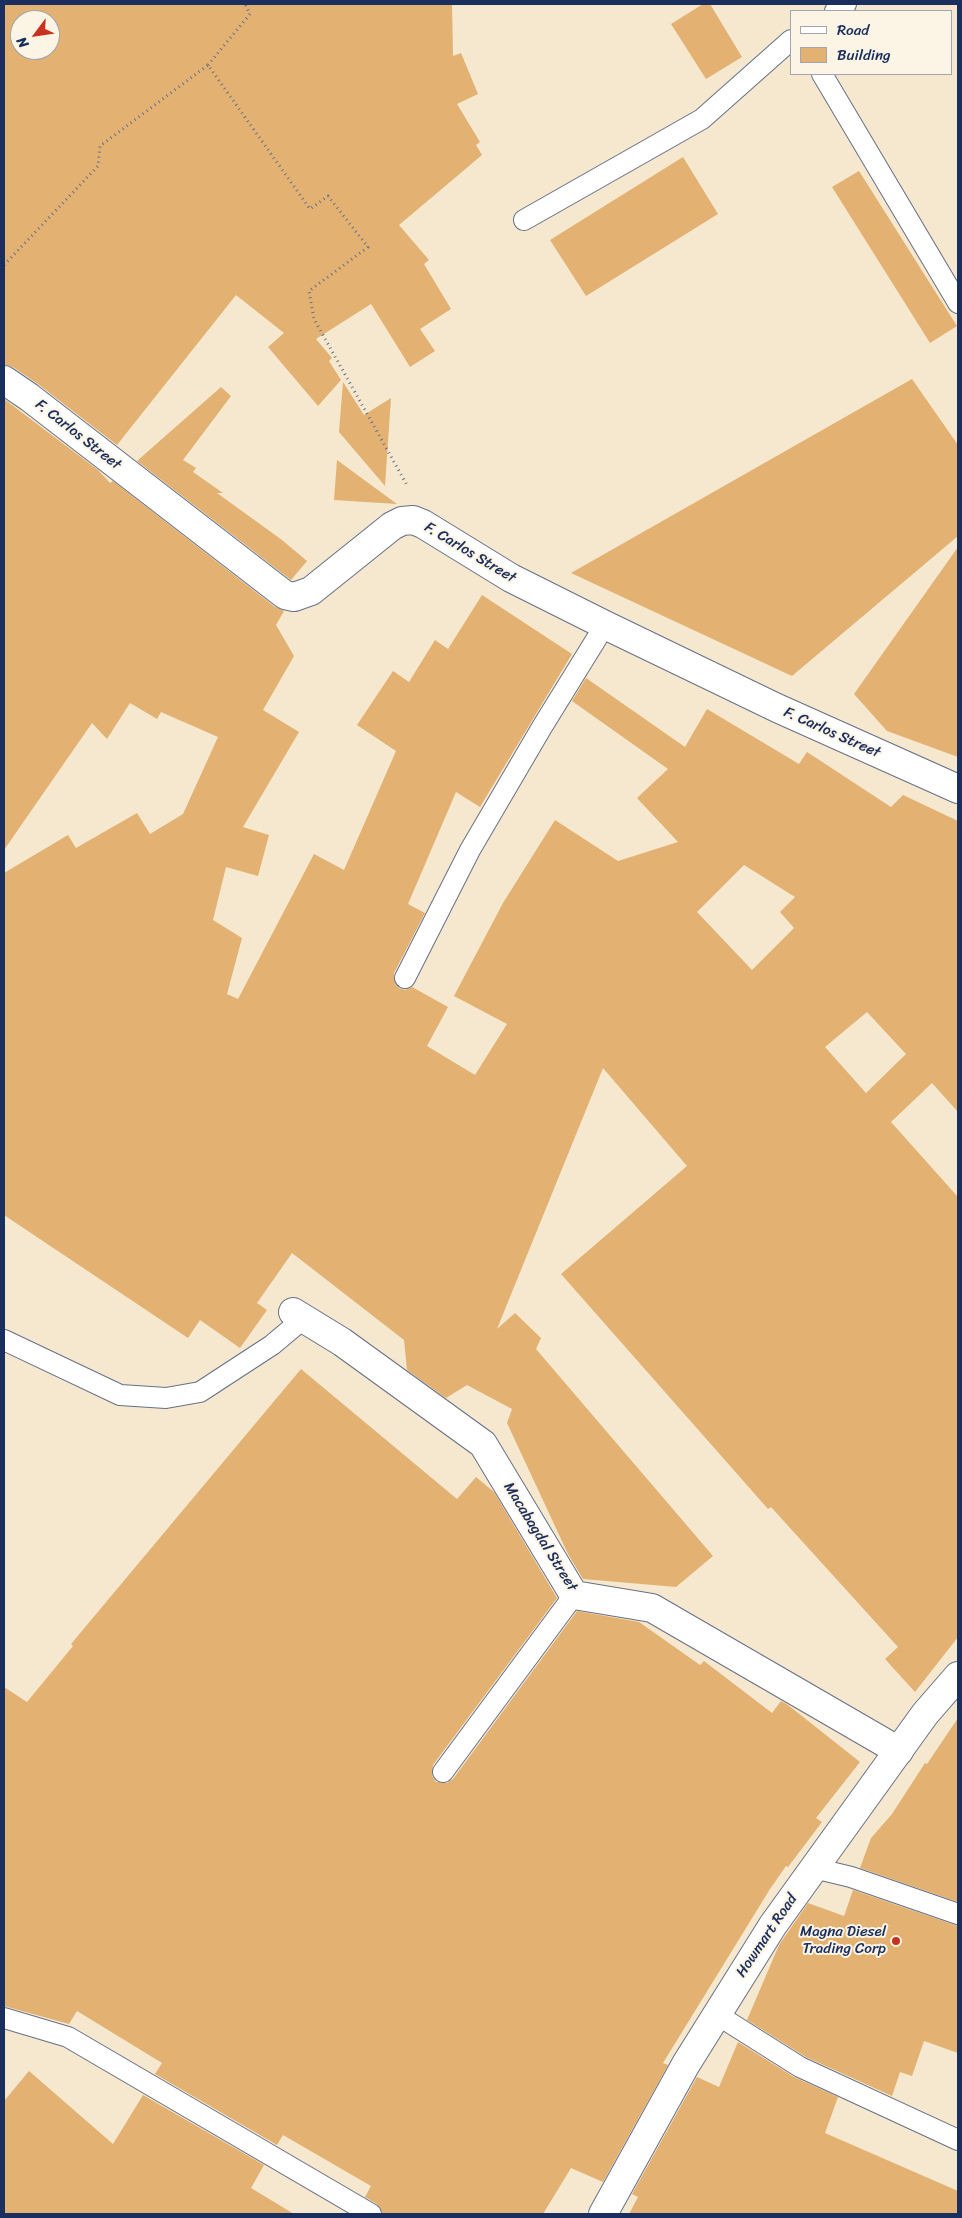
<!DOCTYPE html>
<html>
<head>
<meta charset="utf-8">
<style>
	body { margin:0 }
	#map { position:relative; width:962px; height:2218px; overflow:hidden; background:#f5e8cf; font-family:Sriracha,sans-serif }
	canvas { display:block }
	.frame { position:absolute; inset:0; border:5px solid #1b2f5e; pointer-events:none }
	.legend { position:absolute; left:790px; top:10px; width:162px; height:65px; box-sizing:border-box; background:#fcf5e5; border:1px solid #a2a6af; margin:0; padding:6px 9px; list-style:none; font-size:15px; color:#1b2f5e }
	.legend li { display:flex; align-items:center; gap:10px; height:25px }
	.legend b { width:25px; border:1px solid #a2a6af }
	.north { position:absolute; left:10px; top:10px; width:50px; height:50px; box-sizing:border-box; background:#fcf5e5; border:1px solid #a2a6af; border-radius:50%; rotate:239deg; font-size:14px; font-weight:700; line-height:20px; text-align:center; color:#1b2f5e }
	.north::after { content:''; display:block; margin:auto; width:18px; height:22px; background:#c8321e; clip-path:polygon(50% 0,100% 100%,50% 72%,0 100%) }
</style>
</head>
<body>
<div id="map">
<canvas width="962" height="2218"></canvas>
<div class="frame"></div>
<ul class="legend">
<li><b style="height:6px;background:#fff"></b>Road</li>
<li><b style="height:14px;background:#e3b171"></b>Building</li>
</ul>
<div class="north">N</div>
</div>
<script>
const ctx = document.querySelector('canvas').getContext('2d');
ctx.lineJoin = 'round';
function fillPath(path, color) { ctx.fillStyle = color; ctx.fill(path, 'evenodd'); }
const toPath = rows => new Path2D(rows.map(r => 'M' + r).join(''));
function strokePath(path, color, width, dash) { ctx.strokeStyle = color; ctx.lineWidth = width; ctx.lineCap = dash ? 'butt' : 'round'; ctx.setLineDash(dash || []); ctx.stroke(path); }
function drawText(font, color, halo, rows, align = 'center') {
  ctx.font = font + ' Sriracha,sans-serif'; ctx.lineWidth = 4; ctx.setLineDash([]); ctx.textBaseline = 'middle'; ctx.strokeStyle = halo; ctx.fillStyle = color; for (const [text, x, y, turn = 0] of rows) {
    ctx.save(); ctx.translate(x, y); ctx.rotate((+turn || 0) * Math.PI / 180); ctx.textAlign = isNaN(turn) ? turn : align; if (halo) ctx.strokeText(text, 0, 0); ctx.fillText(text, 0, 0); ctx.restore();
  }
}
fillPath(toPath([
	[4,4,452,4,453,56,461,53,478,94,457,104,480,142,476,145,482,155,399,225,429,260,424,264,451,309,420,329,435,351,410,367,371,304,316,339,332,358,329,361,341,380,318,406,268,347,284,333,236,295,117,445,38,384,13,367,4,365],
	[20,20,50,20,50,50,20,50],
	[703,4,710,4,742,57,706,79,671,24],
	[683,157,718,214,586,296,550,240],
	[859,171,957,326,930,343,832,187],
	[912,379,958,445,958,536,792,676,571,573],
	[343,382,364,415,391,398,385,486,339,432],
	[221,387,231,396,183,460,196,468,193,472,223,493,217,493,282,540,307,561,291,580,137,461],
	[4,399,98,470,110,483,113,481,275,607,284,611,276,625,294,656,263,710,299,732,243,827,269,835,258,876,226,867,213,920,242,938,227,994,238,999,314,854,344,870,396,751,357,725,393,671,409,682,435,640,448,649,482,595,572,654,480,807,456,792,408,904,425,913,394,973,395,984,399,988,405,990,412,987,448,1007,427,1046,475,1075,507,1024,454,996,503,903,555,820,618,861,678,842,637,798,668,769,572,701,586,678,685,747,707,709,799,764,807,752,891,807,903,795,958,821,958,1112,932,1083,891,1122,958,1197,958,1637,915,1692,885,1659,898,1647,771,1507,768,1509,561,1274,687,1166,603,1068,497,1329,515,1313,541,1338,536,1349,713,1556,676,1587,583,1579,568,1554,507,1423,512,1409,467,1385,446,1398,443,1396,407,1370,404,1340,292,1253,257,1303,267,1310,240,1348,200,1320,188,1338,4,1215,4,873,68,835,76,848,137,813,150,834,183,814,218,737,161,712,157,719,130,703,107,739,92,723,4,850],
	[744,865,795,897,780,912,794,928,752,970,697,912],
	[867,1012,906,1054,866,1093,825,1047],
	[337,460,397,504,334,500],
	[958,547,958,757,887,731,854,694],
	[301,1369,457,1499,476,1477,494,1492,557,1598,433,1765,432,1776,436,1782,447,1783,453,1779,577,1611,639,1622,700,1665,704,1661,772,1713,781,1701,788,1705,860,1762,816,1818,822,1822,788,1867,786,1866,770,1889,663,2063,668,2065,603,2182,571,2168,543,2214,383,2214,377,2204,365,2197,371,2186,283,2135,277,2145,155,2074,162,2063,77,2011,69,2024,4,2006,4,1687,27,1702,73,1646,71,1644],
	[958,1718,958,1902,860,1868,871,1838,892,1814,925,1763,927,1764],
	[853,1890,958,1926,958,2053,924,2041,912,2076,900,2072,892,2096,806,2057,747,2020,779,1945,808,1903,844,1916],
	[738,2042,794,2077,838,2097,825,2133,958,2191,958,2214,629,2214,638,2197,632,2194,697,2077,719,2087],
	[29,2071,113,2144,143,2095,264,2165,251,2188,294,2214,4,2214,4,2101]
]), '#e3b171');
const lane = toPath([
	[835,11,846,4],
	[822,74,958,303],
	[524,220,702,119,791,40],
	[405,978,470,850,542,727,605,625],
	[4,1340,120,1395,166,1398,200,1392,272,1345,303,1319],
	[443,1772,574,1595],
	[814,1868,851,1877,958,1914],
	[716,2014,800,2067,958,2140],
	[4,2018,68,2037,371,2214]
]);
const street = toPath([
	[4,380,29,397,285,595,294,597,311,591,392,526,402,521,413,520,423,524,511,578,605,625,777,708,958,789],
	[293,1312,342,1342,483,1444,574,1595,652,1608,899,1751]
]);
const secondary = toPath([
	[603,2214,686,2064,773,1925,925,1714,958,1676]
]);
strokePath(lane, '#677086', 22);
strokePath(street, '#677086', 30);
strokePath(secondary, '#677086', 30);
strokePath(toPath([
	[208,65,250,14,245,4],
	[4,265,98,166,100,146,208,65,310,209,328,196,368,247,309,291,314,319,408,487]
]), '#677086', 3, [1, 4]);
strokePath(lane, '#fff', 20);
strokePath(street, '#fff', 28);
strokePath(secondary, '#fff', 28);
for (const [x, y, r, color] of [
	[896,1941,5,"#c8321e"]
]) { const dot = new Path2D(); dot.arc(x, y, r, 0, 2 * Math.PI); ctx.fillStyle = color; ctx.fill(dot); strokePath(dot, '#fcf5e5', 2); }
drawText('15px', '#1b2f5e', '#fcf5e5', [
	["F. Carlos Street",78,435,38],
	["F. Carlos Street",470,553,31],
	["F. Carlos Street",832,733,24],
	["Macabagdal Street",540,1537,58],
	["Howmart Road",767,1936,-56]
]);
drawText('15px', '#1b2f5e', '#fcf5e5', [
	["Magna Diesel",886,1932],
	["Trading Corp",886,1949]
], 'right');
</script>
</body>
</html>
